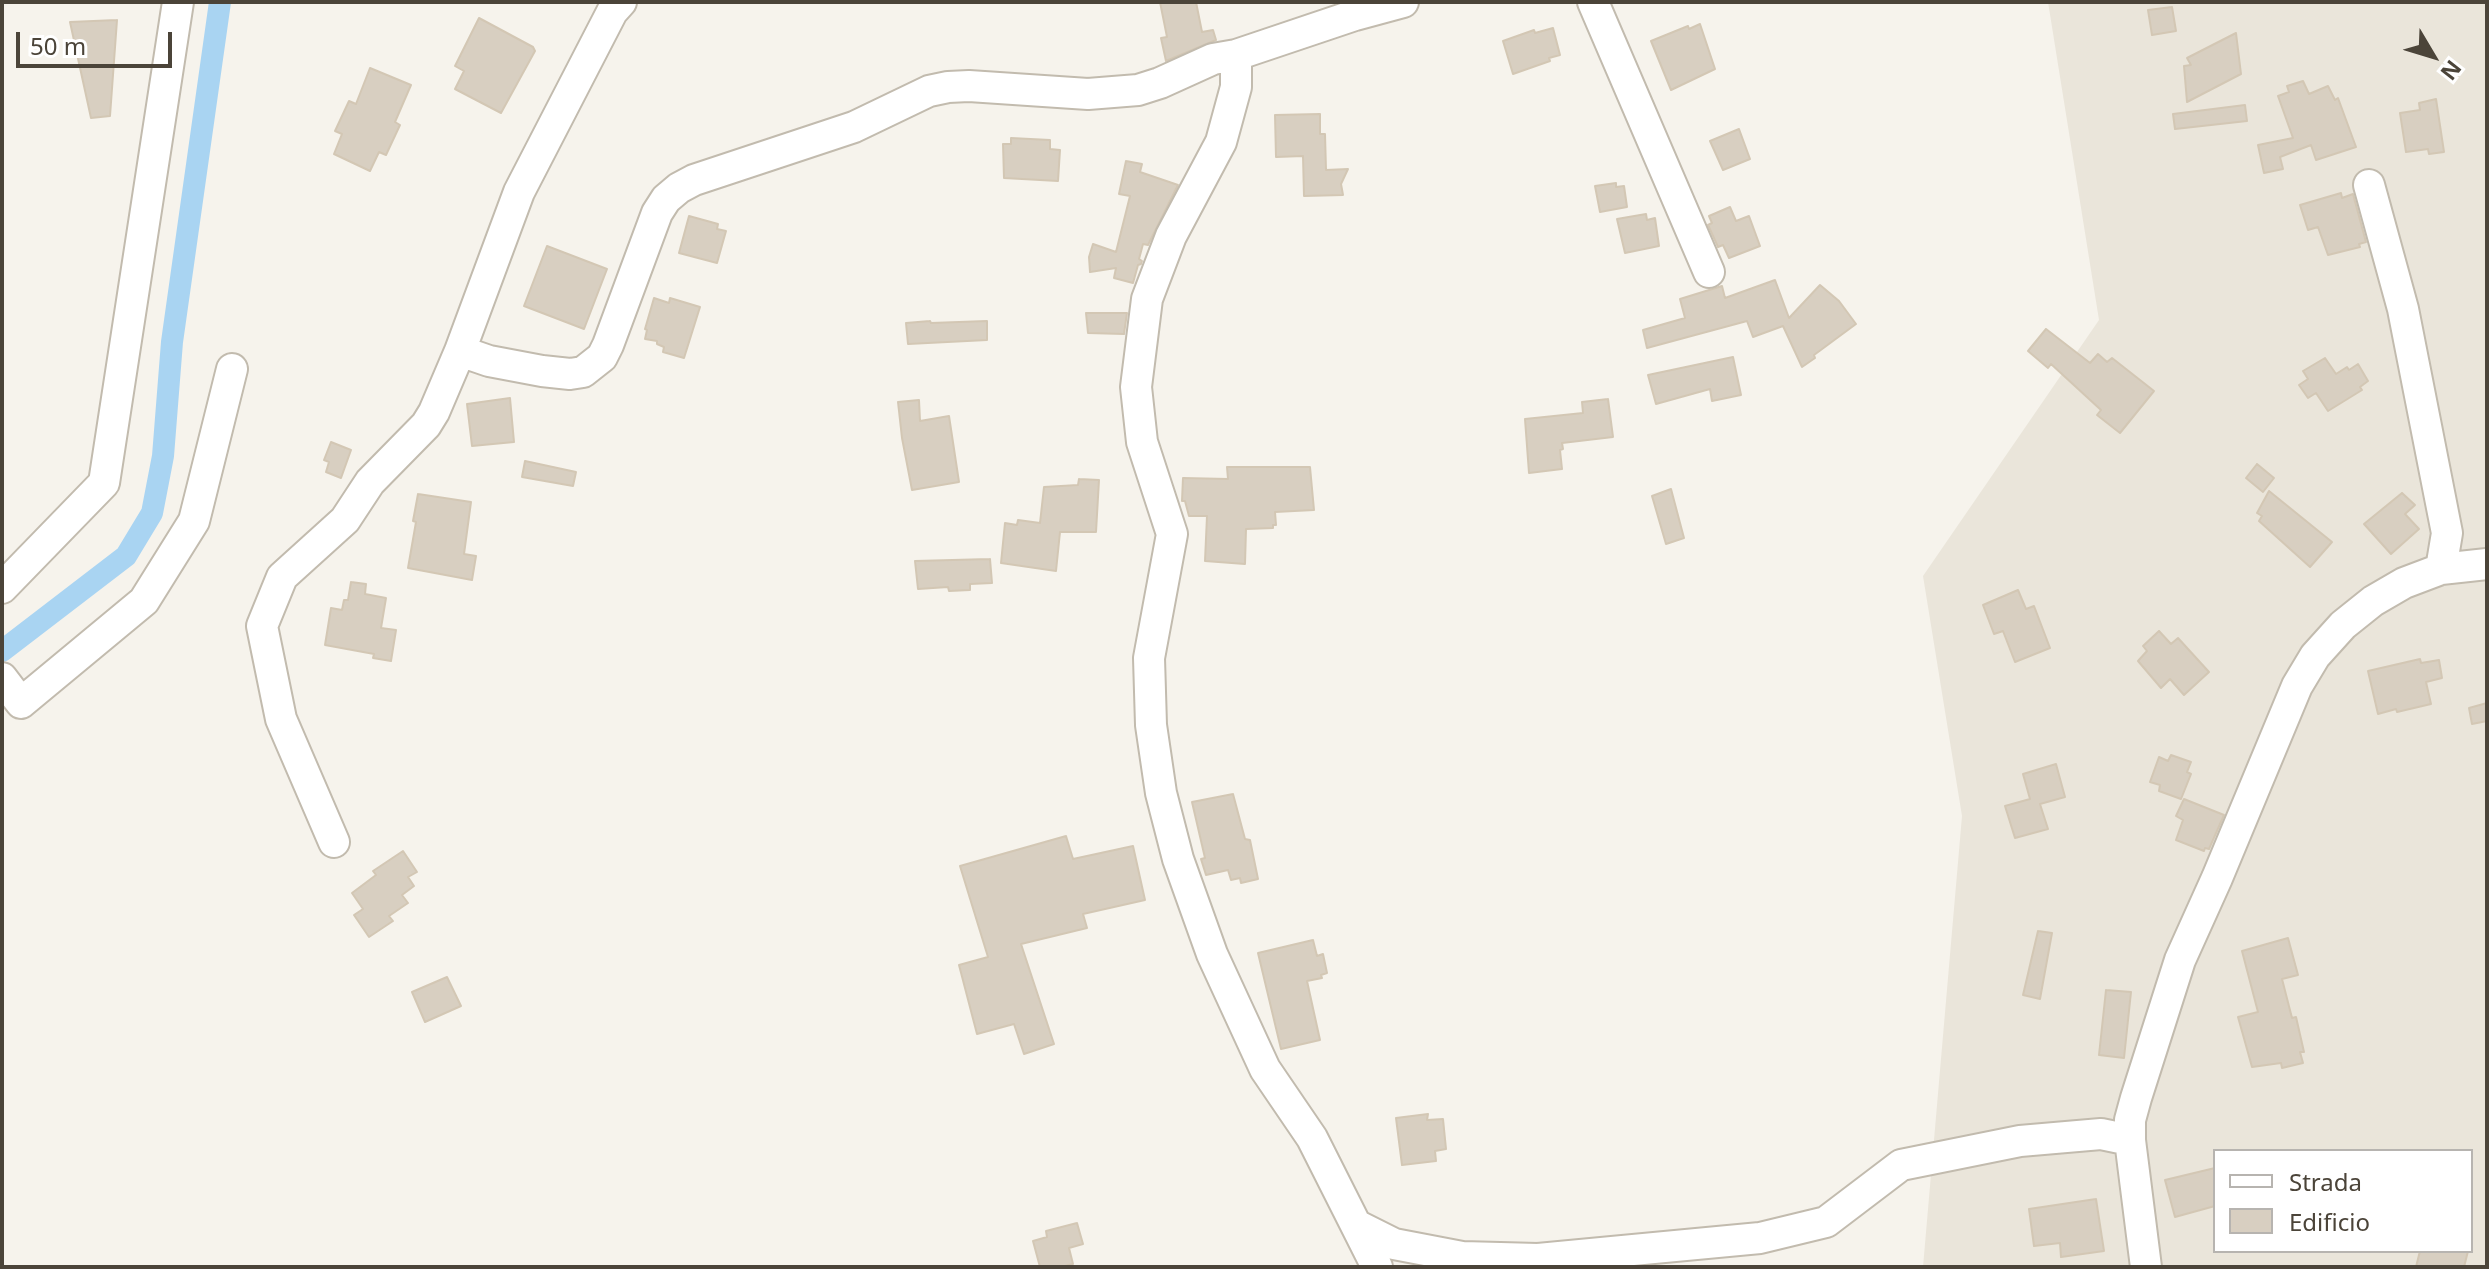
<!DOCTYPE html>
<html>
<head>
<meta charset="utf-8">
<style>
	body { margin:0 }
	#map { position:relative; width:2489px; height:1269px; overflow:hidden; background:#f6f3ec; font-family:"Noto Sans",sans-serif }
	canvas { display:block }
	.frame { position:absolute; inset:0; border:4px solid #4b4439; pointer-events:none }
	.legend { position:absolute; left:2213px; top:1149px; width:260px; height:104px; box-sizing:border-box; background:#fff; border:2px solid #b7b4b0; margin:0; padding:10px 14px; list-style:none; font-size:24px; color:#4b4439 }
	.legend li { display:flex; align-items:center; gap:16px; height:40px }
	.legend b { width:40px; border:2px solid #b7b4b0 }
	.north { position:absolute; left:2393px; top:16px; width:80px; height:80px; -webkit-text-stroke:6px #fff; paint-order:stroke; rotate:128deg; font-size:22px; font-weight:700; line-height:32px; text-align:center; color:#4b4439 }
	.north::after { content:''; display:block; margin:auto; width:28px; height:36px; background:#4b4439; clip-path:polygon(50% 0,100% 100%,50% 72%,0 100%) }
	.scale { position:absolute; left:16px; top:32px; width:156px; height:36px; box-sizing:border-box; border:4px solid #4b4439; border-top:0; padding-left:10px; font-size:24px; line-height:28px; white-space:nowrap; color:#4b4439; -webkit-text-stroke:6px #fff; paint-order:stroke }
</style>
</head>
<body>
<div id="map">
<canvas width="2489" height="1269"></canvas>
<div class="frame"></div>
<ul class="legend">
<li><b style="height:10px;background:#fff"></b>Strada</li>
<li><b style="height:22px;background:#d8cfc1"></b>Edificio</li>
</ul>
<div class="north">N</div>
<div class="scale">50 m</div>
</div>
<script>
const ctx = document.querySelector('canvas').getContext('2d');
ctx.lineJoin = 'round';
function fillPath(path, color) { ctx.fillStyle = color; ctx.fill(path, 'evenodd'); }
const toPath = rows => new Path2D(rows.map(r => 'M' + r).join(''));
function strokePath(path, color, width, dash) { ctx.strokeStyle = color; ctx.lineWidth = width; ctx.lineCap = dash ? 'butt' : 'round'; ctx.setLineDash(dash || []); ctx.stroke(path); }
fillPath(toPath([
	[2048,2,2487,2,2487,1267,1923,1267,1962,816,1923,576,2099,320],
	[2215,1151,2471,1151,2471,1251,2215,1251]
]), '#eae5da');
strokePath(toPath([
	[2,651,126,556,152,513,163,456,172,342,220,2]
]), '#a9d4f2', 22);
const building = toPath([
	[1160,2,1196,2,1202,32,1213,30,1216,40,1166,61,1161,38,1167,37,1160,2],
	[2172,7,2176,31,2152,35,2148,10,2172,7],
	[479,18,533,47,535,51,501,113,455,89,464,71,455,66,479,18],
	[117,20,110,116,91,118,70,22,117,20],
	[1700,24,1715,69,1671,90,1651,41,1688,26,1689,29,1700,24],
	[1553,28,1560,55,1549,58,1550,61,1513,74,1503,41,1534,30,1535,33,1553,28],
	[2236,33,2241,74,2187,102,2184,66,2191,65,2187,58,2236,33],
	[370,68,411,85,395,122,400,125,386,155,379,152,370,171,334,154,342,134,335,131,349,101,356,104,370,68],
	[2303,81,2309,94,2328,86,2335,100,2338,98,2356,147,2316,160,2311,145,2280,157,2283,169,2264,173,2258,145,2293,138,2278,96,2289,92,2287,86,2303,81],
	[2436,99,2444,152,2429,154,2428,149,2406,152,2400,113,2420,110,2419,103,2436,99],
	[2245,105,2247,121,2175,129,2173,114,2245,105],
	[1320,114,1320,134,1325,134,1326,170,1348,169,1341,184,1343,195,1304,196,1303,156,1276,157,1275,115,1320,114],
	[1739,129,1750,159,1723,170,1710,141,1739,129],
	[1011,138,1050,140,1050,149,1060,150,1058,181,1004,178,1003,144,1011,144,1011,138],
	[1126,161,1142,164,1140,172,1178,185,1148,245,1143,244,1139,259,1142,261,1141,264,1138,265,1133,283,1114,278,1116,268,1090,272,1089,257,1093,244,1116,252,1130,196,1119,194,1126,161],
	[1616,183,1616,187,1624,186,1627,207,1600,212,1595,186,1616,183],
	[2341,193,2342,198,2353,194,2366,242,2359,244,2360,247,2328,255,2318,227,2308,230,2300,205,2341,193],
	[1730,207,1736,221,1749,216,1760,246,1729,258,1723,245,1718,247,1708,225,1712,223,1709,216,1730,207],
	[1646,214,1647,220,1655,218,1659,246,1625,253,1617,219,1646,214],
	[689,216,718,224,717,229,726,231,717,263,679,253,689,216],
	[547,246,607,269,584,329,524,306,547,246],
	[1775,280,1789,318,1820,285,1839,301,1856,324,1814,355,1815,358,1802,367,1783,326,1753,337,1747,321,1647,348,1643,330,1685,318,1680,299,1722,286,1725,298,1775,280],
	[654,298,669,303,670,298,700,307,684,358,663,352,664,347,657,344,657,341,645,339,647,330,645,329,654,298],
	[1086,313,1127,313,1124,334,1088,333,1086,313],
	[930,321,931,323,987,321,987,340,908,344,906,323,930,321],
	[2046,329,2090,363,2098,354,2107,362,2112,358,2154,391,2120,433,2097,415,2101,410,2051,364,2048,368,2028,351,2046,329],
	[1733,357,1741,395,1712,401,1710,389,1656,404,1648,375,1733,357],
	[2325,358,2336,374,2347,367,2349,370,2358,364,2368,381,2360,387,2362,390,2328,411,2316,393,2308,398,2299,385,2308,379,2303,371,2325,358],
	[510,398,514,442,472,446,467,404,510,398],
	[1608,399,1613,437,1562,443,1563,449,1560,450,1562,469,1529,473,1525,419,1583,413,1582,402,1608,399],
	[919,400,920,421,949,416,959,482,912,490,902,438,898,402,919,400],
	[331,442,351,450,341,478,326,472,329,462,324,460,331,442],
	[525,461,576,472,573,486,522,477,525,461],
	[2257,464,2274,478,2263,492,2246,478,2257,464],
	[1227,467,1310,467,1314,510,1275,512,1276,525,1273,525,1273,528,1246,529,1245,564,1205,561,1207,516,1189,516,1185,501,1182,501,1183,478,1228,479,1227,467],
	[1079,479,1099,480,1096,532,1060,532,1056,571,1001,563,1005,523,1017,525,1018,520,1040,523,1044,487,1078,485,1079,479],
	[1671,489,1684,538,1666,544,1652,496,1671,489],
	[2269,491,2332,542,2310,567,2259,521,2262,516,2257,513,2269,491],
	[2402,493,2415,505,2405,514,2419,529,2391,554,2364,524,2402,493],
	[418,494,471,502,464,554,476,556,472,580,408,568,416,522,413,521,418,494],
	[990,559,992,583,970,584,970,590,949,591,948,587,918,589,915,561,990,559],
	[351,582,366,584,365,594,386,598,381,628,396,630,391,661,373,658,374,654,325,645,331,608,342,610,344,600,348,600,351,582],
	[2018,590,2026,609,2034,606,2050,648,2015,662,2003,631,1994,634,1983,605,2018,590],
	[2159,631,2171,644,2178,638,2209,672,2184,695,2170,679,2161,688,2138,661,2147,651,2143,646,2159,631],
	[2420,659,2421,663,2439,660,2442,678,2426,682,2431,704,2397,712,2396,709,2378,714,2368,671,2420,659],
	[2487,703,2487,721,2472,724,2469,708,2487,703],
	[2171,755,2191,762,2187,772,2191,774,2181,799,2159,791,2160,785,2150,782,2159,757,2168,761,2171,755],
	[2056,764,2065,797,2040,804,2048,829,2015,838,2005,806,2030,799,2023,774,2056,764],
	[1233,794,1245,839,1250,840,1258,879,1241,883,1240,878,1231,880,1228,870,1206,875,1201,859,1205,858,1192,802,1233,794],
	[2184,799,2224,815,2209,849,2205,848,2204,851,2176,840,2183,820,2176,816,2184,799],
	[1066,836,1073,859,1133,846,1145,900,1083,914,1087,928,1021,944,1054,1044,1024,1054,1014,1024,977,1034,959,965,988,957,960,866,1066,836],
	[403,851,417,872,408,877,414,886,402,895,408,903,389,916,393,921,369,937,354,915,363,909,352,893,376,875,373,871,403,851],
	[2038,931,2052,933,2040,999,2023,995,2038,931],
	[2288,938,2298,975,2282,979,2292,1018,2296,1017,2304,1052,2300,1052,2303,1063,2282,1068,2281,1063,2252,1067,2238,1017,2258,1012,2242,951,2288,938],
	[1313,940,1317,956,1323,954,1327,973,1321,975,1322,978,1307,981,1320,1040,1281,1049,1258,953,1313,940],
	[447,977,461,1006,425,1022,412,992,447,977],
	[2106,990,2131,992,2124,1058,2099,1055,2106,990],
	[1428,1114,1427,1120,1443,1119,1446,1149,1435,1151,1436,1161,1402,1165,1396,1118,1428,1114],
	[2215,1168,2215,1206,2175,1217,2165,1180,2215,1168],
	[2096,1199,2104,1251,2061,1257,2060,1243,2034,1246,2029,1209,2096,1199],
	[1077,1223,1083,1244,1069,1248,1073,1264,1061,1267,1040,1267,1033,1241,1047,1237,1046,1231,1077,1223],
	[2420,1251,2468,1251,2464,1267,2416,1267,2420,1251]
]);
fillPath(building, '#d8cfc1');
strokePath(building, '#d3c7b4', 2);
const minor = toPath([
	[1593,2,1709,272],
	[1236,55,1236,87,1221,142,1171,236,1147,299,1136,387,1142,442,1172,534,1149,658,1151,725,1161,793,1178,859,1212,954,1265,1069,1312,1138,1377,1267],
	[2369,185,2403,309,2447,533,2441,569],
	[460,351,489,361,542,371,570,374,583,372,602,357,608,345,657,213,666,199,679,188,694,180,854,127,929,91,948,87,969,86,1088,94,1138,90,1160,83,1213,59,1236,55,1355,15,1403,2],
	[2,588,104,483,178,2],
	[2,678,21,703,144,601,194,521,232,369],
	[334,842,281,719,262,626,282,577,345,520,370,482,426,425,434,412,460,351,519,192,612,12,621,2],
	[1358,1226,1394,1244,1462,1257,1538,1259,1760,1238,1826,1222,1901,1165,2020,1141,2101,1134,2130,1140],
	[2146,1267,2130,1140,2130,1120,2136,1098,2180,960,2217,878,2297,686,2315,656,2343,625,2373,601,2404,583,2441,569,2487,564]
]);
strokePath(minor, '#c2bbae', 34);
strokePath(minor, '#fff', 30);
</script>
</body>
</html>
